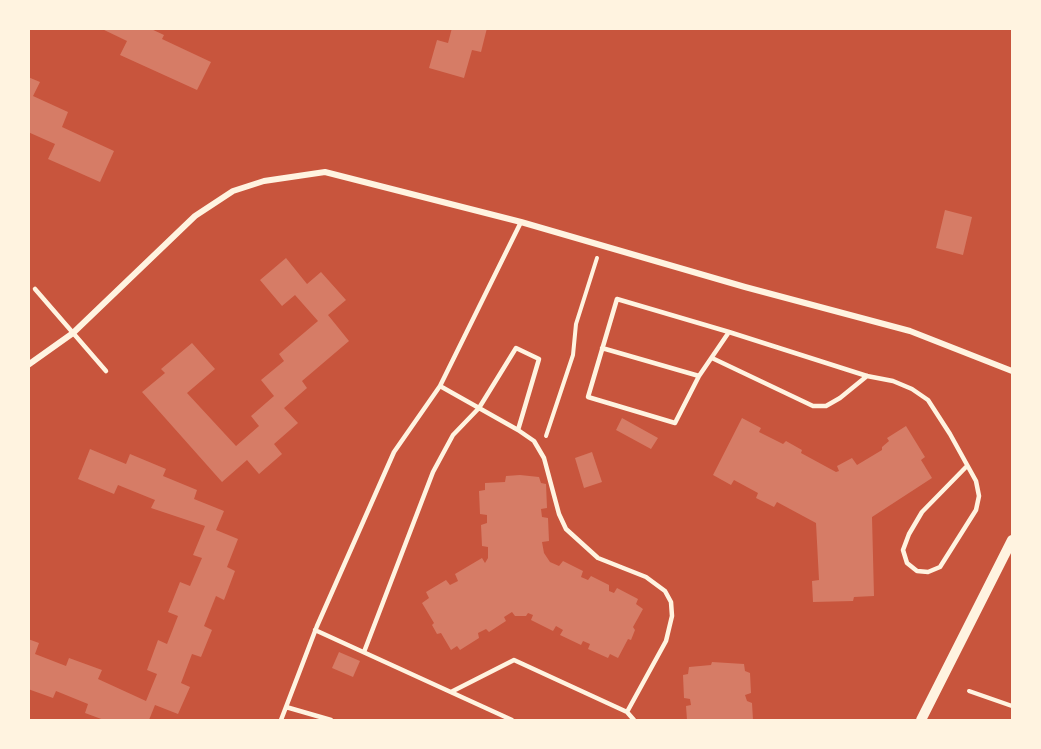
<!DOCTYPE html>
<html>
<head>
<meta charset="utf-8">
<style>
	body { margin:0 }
	#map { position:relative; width:1041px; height:749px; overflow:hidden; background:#c8553d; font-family:"Space Grotesk",sans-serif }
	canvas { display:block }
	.frame { position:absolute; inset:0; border:30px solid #fff3e0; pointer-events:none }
</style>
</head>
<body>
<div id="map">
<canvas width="1041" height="749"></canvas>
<div class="frame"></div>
</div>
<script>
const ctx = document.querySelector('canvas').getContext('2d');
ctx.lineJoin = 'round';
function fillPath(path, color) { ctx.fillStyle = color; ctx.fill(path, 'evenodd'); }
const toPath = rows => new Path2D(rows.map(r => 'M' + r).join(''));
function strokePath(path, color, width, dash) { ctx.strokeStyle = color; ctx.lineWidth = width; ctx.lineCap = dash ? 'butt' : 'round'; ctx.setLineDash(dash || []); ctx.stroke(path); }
fillPath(toPath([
	[100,28,149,28,164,35,162,39,211,62,197,90,120,55,127,41],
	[452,28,487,28,481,52,472,50,464,78,429,68,437,40,448,43],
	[28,77,40,82,33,96,68,112,62,127,114,151,100,182,48,159,55,144,28,132],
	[945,210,972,217,963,255,936,248],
	[286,258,307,284,321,272,346,300,328,315,349,341,302,381,307,388,284,408,298,423,274,444,282,454,259,474,247,460,222,482,142,392,165,373,161,369,192,343,215,369,187,393,236,446,259,426,251,416,274,396,261,380,284,361,279,354,318,321,295,295,282,306,260,280],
	[622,418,658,438,651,449,616,430],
	[742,418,761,428,759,432,783,444,786,441,802,450,801,453,836,472,839,471,837,466,852,458,857,465,882,450,882,447,889,441,887,438,906,426,925,457,921,460,932,478,872,517,874,596,854,597,853,601,813,602,812,581,819,580,816,523,777,502,774,507,756,498,758,493,734,480,731,485,713,475],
	[90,449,126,464,130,454,166,469,163,476,197,490,194,499,224,511,216,530,238,539,227,567,235,571,224,600,216,596,204,626,212,630,201,657,192,654,181,683,190,687,178,714,155,705,149,720,104,720,85,713,88,704,56,691,53,698,28,689,28,639,39,643,35,654,66,666,69,658,102,670,98,679,146,701,157,674,147,670,158,640,167,644,178,616,168,612,180,582,190,586,202,558,193,555,205,526,151,508,155,500,118,485,114,494,78,479],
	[592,452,602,482,584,488,575,458],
	[520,475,539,477,541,483,546,484,547,508,541,509,542,517,548,518,549,541,542,542,544,553,550,562,559,566,563,561,583,571,581,577,588,580,591,576,609,585,609,591,614,593,617,588,638,599,636,604,643,609,633,627,635,630,631,640,628,639,618,658,610,654,608,658,588,649,590,644,583,641,581,645,560,635,563,630,556,626,553,631,531,620,533,615,528,613,526,616,515,616,512,612,504,617,506,621,489,632,486,629,478,633,479,638,460,650,457,646,451,650,441,633,437,634,432,625,434,623,422,603,429,598,426,592,446,580,450,585,458,581,455,574,482,558,485,563,488,558,488,547,482,546,481,525,487,523,487,515,480,514,479,491,485,490,485,483,505,482,506,476],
	[339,652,360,661,353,677,332,668],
	[712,662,744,664,745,671,750,673,751,693,745,695,747,701,752,703,753,720,687,720,686,706,691,705,690,699,684,698,683,675,688,674,689,667,711,665]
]), '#d67c66');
strokePath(toPath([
	[546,436,573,355,576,324,597,258],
	[969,691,1012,706]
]), '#fff3e0', 4);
strokePath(toPath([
	[35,289,106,371],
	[729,332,699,376,675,423,588,397,617,299,729,332,867,376,893,381,912,389,928,400,950,434,976,481,979,496,976,510,940,567,928,572,917,571,907,563,903,550,909,534,922,512,967,466],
	[602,348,699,376],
	[712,358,813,406,826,406,840,398,867,376],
	[518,430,534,441,544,458,559,514,566,529,598,558,646,577,665,591,671,602,672,616,666,641,627,712],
	[315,630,512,720],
	[364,652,433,472,453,435,479,408,516,348,539,359,518,430,440,386],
	[451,692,514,660,627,712,634,720],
	[286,707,331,720],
	[281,720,317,626,394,452,440,386,521,222]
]), '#fff3e0', 4.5);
strokePath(toPath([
	[28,365,73,333,195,216,233,191,264,181,325,172,521,222,745,287,910,331,1012,371]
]), '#fff3e0', 6);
strokePath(toPath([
	[921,720,1012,540]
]), '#fff3e0', 10);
</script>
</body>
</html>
